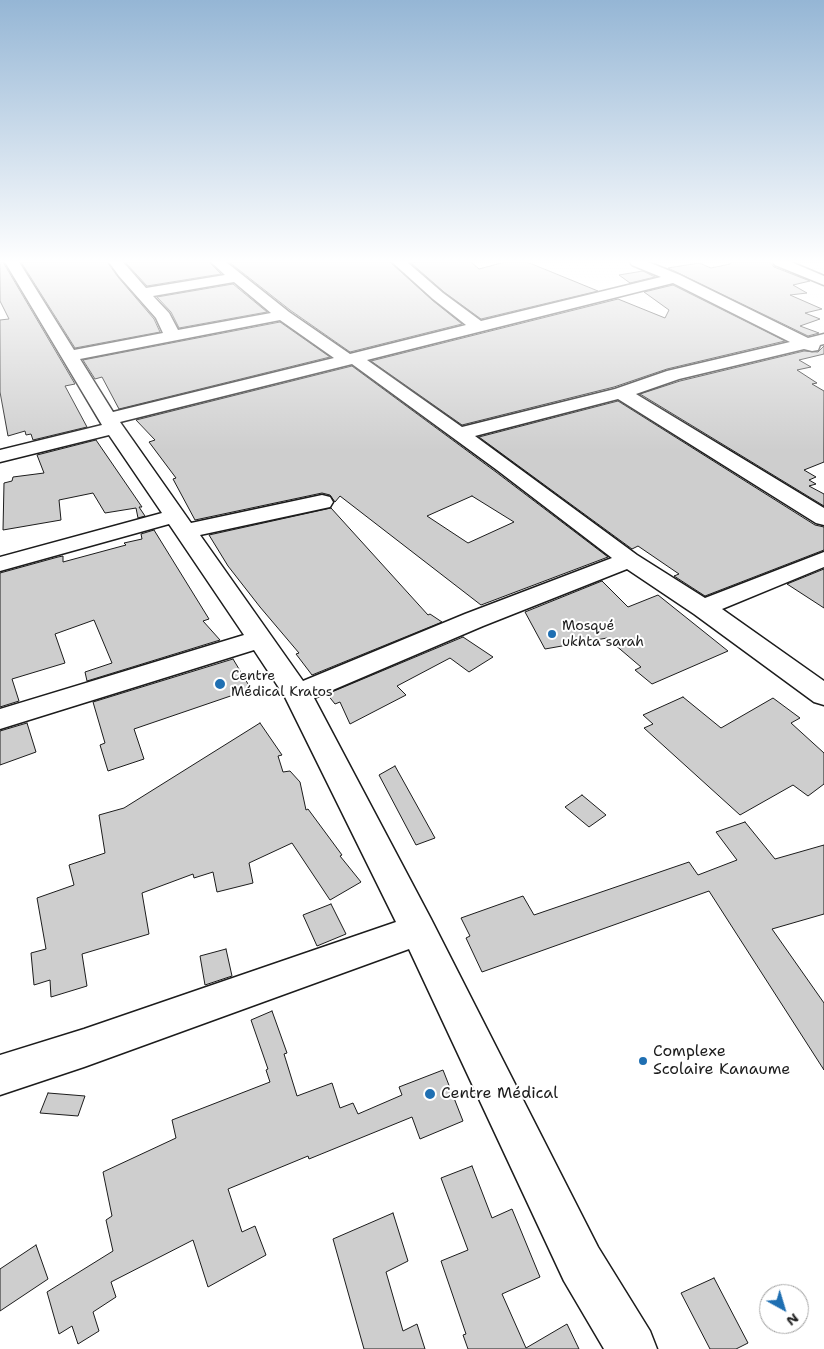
<!DOCTYPE html>
<html>
<head>
<meta charset="utf-8">
<style>
	body { margin:0 }
	#map { position:relative; width:824px; height:1349px; overflow:hidden; background:#fff; font-family:"Shantell Sans",sans-serif }
	canvas { display:block }
	.north { position:absolute; left:759px; top:1284px; width:50px; height:50px; box-sizing:border-box; background:#fff; border:1px solid #a4a4a4; border-radius:50%; rotate:141deg; font-size:14px; font-weight:700; line-height:20px; text-align:center; color:#1c1c1c }
	.north::after { content:''; display:block; margin:auto; width:18px; height:22px; background:#1f6fb2; clip-path:polygon(50% 0,100% 100%,50% 72%,0 100%) }
</style>
</head>
<body>
<div id="map">
<canvas width="824" height="1349"></canvas>
<div class="north">N</div>
</div>
<script>
const ctx = document.querySelector('canvas').getContext('2d');
ctx.lineJoin = 'round';
function fillPath(path, color) { ctx.fillStyle = color; ctx.fill(path, 'evenodd'); }
const toPath = rows => new Path2D(rows.map(r => 'M' + r).join(''));
function strokePath(path, color, width, dash) { ctx.strokeStyle = color; ctx.lineWidth = width; ctx.lineCap = dash ? 'butt' : 'round'; ctx.setLineDash(dash || []); ctx.stroke(path); }
function drawText(font, color, halo, rows, align = 'center') {
  ctx.font = font + ' "Shantell Sans",sans-serif'; ctx.lineWidth = 4; ctx.setLineDash([]); ctx.textBaseline = 'middle'; ctx.strokeStyle = halo; ctx.fillStyle = color; for (const [text, x, y, turn = 0] of rows) {
    ctx.save(); ctx.translate(x, y); ctx.rotate((+turn || 0) * Math.PI / 180); ctx.textAlign = isNaN(turn) ? turn : align; if (halo) ctx.strokeText(text, 0, 0); ctx.fillText(text, 0, 0); ctx.restore();
  }
}
const building = toPath([
	[0,262,3,262,75,384,65,386,87,427,33,440,31,434,26,435,25,431,8,436,0,392,0,320,9,319,0,301,0,262],
	[21,262,107,262,118,277,154,319,160,332,75,348,21,262],
	[125,262,209,262,221,274,147,286,125,262],
	[229,262,390,262,432,300,462,324,350,352,290,310,229,262],
	[418,262,471,262,479,269,505,262,527,262,598,291,481,319,444,292,411,263,418,262],
	[731,262,770,262,774,267,810,281,793,285,807,293,790,295,822,309,805,313,820,319,800,326,819,333,808,336,668,268,699,263,711,268,730,264,731,262],
	[643,271,655,277,630,283,619,275,643,271],
	[233,284,267,312,179,328,171,312,157,297,233,284],
	[673,285,785,341,667,369,614,387,462,425,371,361,618,299,665,318,669,310,644,292,673,285],
	[280,322,330,357,119,409,102,377,95,379,83,360,280,322],
	[824,346,824,354,799,360,811,367,797,370,817,383,812,384,824,391,824,462,804,470,816,477,809,480,816,484,809,486,824,494,824,506,640,394,680,381,804,351,818,352,824,346],
	[352,366,496,472,608,557,481,605,340,496,335,502,330,495,322,493,195,520,173,479,176,478,149,442,155,440,136,420,352,366],
	[472,496,514,522,468,543,427,516,472,496],
	[618,401,815,525,824,527,824,550,705,596,674,576,679,574,638,546,632,549,479,437,618,401],
	[96,440,142,507,139,507,145,516,138,518,136,508,105,513,93,493,59,500,61,520,3,530,4,483,12,481,13,477,44,473,37,455,96,440],
	[331,508,428,615,430,614,442,622,312,675,296,654,299,653,260,607,228,566,209,535,331,508],
	[154,530,209,619,203,621,220,640,87,681,85,672,112,663,94,620,55,634,65,663,12,679,19,701,0,707,0,573,58,557,63,556,63,562,126,545,124,543,142,539,141,534,154,530],
	[824,569,824,608,787,584,824,569],
	[602,581,628,607,658,595,728,651,652,684,635,670,641,667,607,638,545,649,525,612,602,581],
	[463,637,493,657,469,672,450,658,397,686,406,695,350,724,340,702,335,704,327,694,463,637],
	[233,659,251,689,134,729,144,759,108,771,100,745,105,743,93,702,233,659],
	[683,697,721,728,773,698,800,718,791,723,824,753,824,784,808,796,793,785,740,815,644,728,653,724,643,715,683,697],
	[27,723,36,752,0,765,0,731,27,723],
	[260,723,282,755,278,756,283,772,290,771,300,782,306,810,308,809,342,855,340,856,361,882,330,900,292,843,249,863,253,883,217,892,213,872,194,878,193,874,142,893,149,934,82,954,87,986,51,997,50,980,34,985,31,953,46,949,37,898,74,885,69,865,105,853,99,815,124,808,260,723],
	[395,766,435,838,416,845,379,775,395,766],
	[582,795,606,815,589,827,565,807,582,795],
	[745,822,775,859,824,845,824,914,772,929,824,1003,824,1070,709,891,482,972,466,938,470,936,461,918,523,896,534,915,689,862,698,875,737,860,716,832,745,822],
	[331,904,346,934,317,946,303,915,331,904],
	[226,949,232,976,205,985,200,956,226,949],
	[272,1011,287,1053,284,1054,297,1096,332,1083,340,1108,353,1103,358,1114,402,1095,399,1087,443,1070,463,1121,420,1139,412,1117,309,1159,308,1156,228,1189,242,1232,255,1226,266,1255,208,1287,193,1240,111,1282,116,1297,93,1312,99,1331,78,1344,72,1326,59,1334,47,1292,113,1251,106,1220,112,1216,103,1172,176,1138,172,1120,270,1082,266,1070,268,1069,251,1020,272,1011],
	[48,1093,85,1096,78,1116,40,1113,48,1093],
	[472,1166,492,1218,512,1209,540,1277,502,1294,526,1348,567,1324,579,1349,468,1349,463,1335,466,1334,441,1261,468,1250,441,1178,472,1166],
	[393,1213,408,1261,386,1272,403,1331,417,1324,425,1349,364,1349,333,1239,393,1213],
	[36,1245,48,1279,0,1311,0,1269,36,1245],
	[714,1278,748,1343,736,1349,710,1349,681,1293,714,1278]
]);
fillPath(building, '#cecece');
strokePath(building, '#1c1c1c', 1);
const minor = toPath([
	[5,262,19,262,74,350,163,333,156,318,119,276,109,262,123,262,146,288,225,275,211,262,226,262,289,312,350,354,466,325,433,299,392,262,407,262,443,293,481,321,661,277,632,265,630,262,648,262,680,275,808,338,824,334,824,344,820,345,818,350,812,351,804,349,679,379,636,394,824,508,824,525,816,523,618,399,475,436,637,555,705,598,824,552,824,567,722,609,824,681,824,705,814,702,694,614,627,569,483,626,314,698,431,919,598,1247,650,1331,657,1349,604,1349,564,1281,409,949,84,1067,0,1095,0,1055,84,1029,396,922,285,697,254,650,0,729,0,709,244,635,169,524,0,571,0,557,162,513,109,435,0,462,0,450,102,425,5,262],
	[234,282,271,313,178,330,169,313,153,296,234,282],
	[673,283,790,342,667,371,615,389,462,427,367,360,673,283],
	[280,320,334,358,113,412,80,359,280,320],
	[352,364,497,470,612,558,465,614,303,681,200,535,330,507,333,502,330,497,322,495,191,523,120,422,352,364],
	[773,262,791,262,824,276,824,285,775,265,773,262]
]);
strokePath(minor, '#1c1c1c', 3);
fillPath(minor, '#fff');
const sky = ctx.createLinearGradient(0, 0, 0, 451);
sky.addColorStop(0, '#95b6d5');
sky.addColorStop(0.58, '#fff');
sky.addColorStop(1, '#ffffff00');
ctx.fillStyle = sky;
ctx.fillRect(0, 0, 824, 451);
for (const [x, y, r, color] of [
	[552,634,5,"#1f6fb2"],
	[220,684,6,"#1f6fb2"],
	[643,1061,5,"#1f6fb2"],
	[430,1094,6,"#1f6fb2"]
]) { const dot = new Path2D(); dot.arc(x, y, r, 0, 2 * Math.PI); ctx.fillStyle = color; ctx.fill(dot); strokePath(dot, '#fff', 2); }
drawText('14px', '#1c1c1c', '#fff', [
	["Mosqué",562,626],
	["ukhta sarah",562,642],
	["Centre",231,676],
	["Médical Kratos",231,692]
], 'left');
drawText('16px', '#1c1c1c', '#fff', [
	["Complexe",653,1052],
	["Scolaire Kanaume",653,1070],
	["Centre Médical",441,1094]
], 'left');
</script>
</body>
</html>
